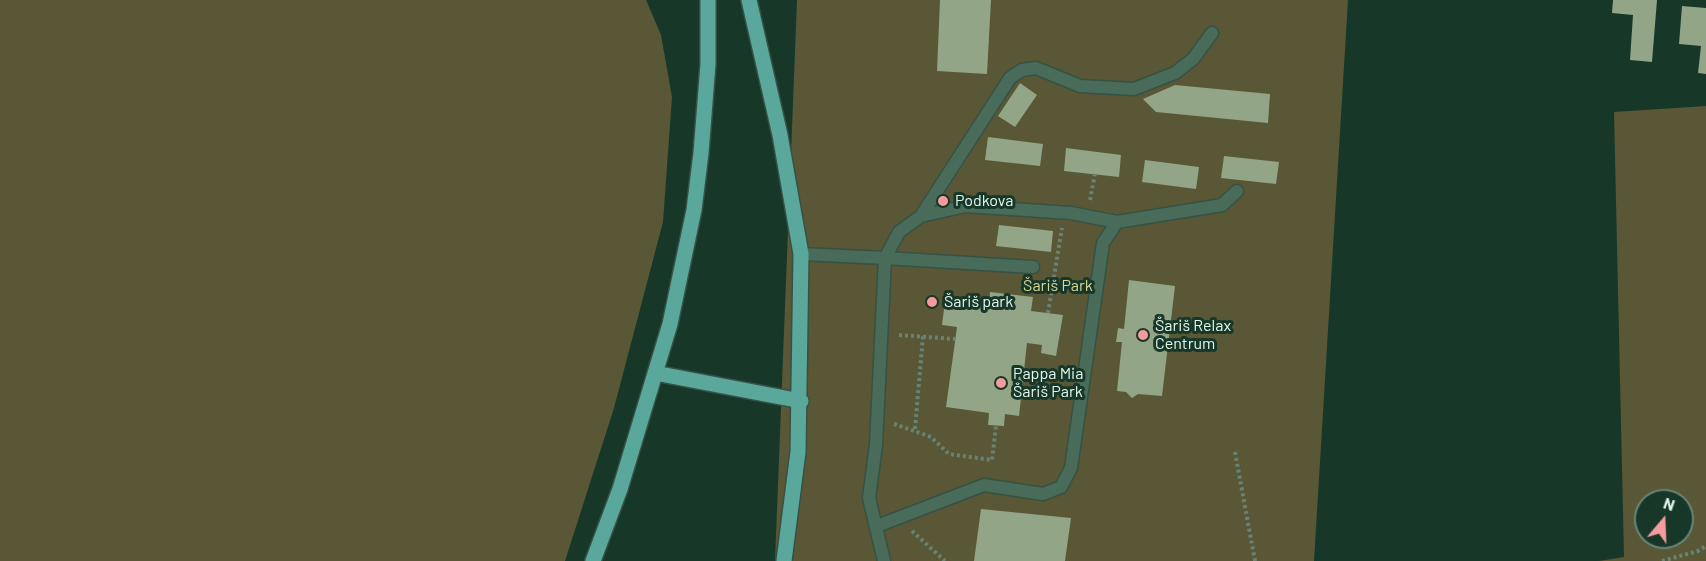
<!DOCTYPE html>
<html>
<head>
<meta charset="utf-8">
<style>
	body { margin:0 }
	#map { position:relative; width:1706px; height:561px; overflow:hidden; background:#173829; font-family:Barlow,sans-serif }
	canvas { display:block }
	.north { position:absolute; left:1634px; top:489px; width:60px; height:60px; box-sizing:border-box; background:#173829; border:2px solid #698477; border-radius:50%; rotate:19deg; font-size:16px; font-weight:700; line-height:24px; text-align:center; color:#e3f5eb }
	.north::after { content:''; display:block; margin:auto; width:21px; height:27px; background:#f59b9d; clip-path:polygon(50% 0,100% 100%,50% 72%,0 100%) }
</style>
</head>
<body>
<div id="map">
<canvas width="1706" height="561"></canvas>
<div class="north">N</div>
</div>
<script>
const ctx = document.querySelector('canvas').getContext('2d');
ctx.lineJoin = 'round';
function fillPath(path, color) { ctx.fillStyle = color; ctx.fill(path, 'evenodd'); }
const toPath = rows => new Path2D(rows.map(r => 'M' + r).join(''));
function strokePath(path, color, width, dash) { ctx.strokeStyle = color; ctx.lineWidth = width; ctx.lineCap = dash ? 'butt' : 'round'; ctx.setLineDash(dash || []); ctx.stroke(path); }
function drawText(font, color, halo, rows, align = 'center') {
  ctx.font = font + ' Barlow,sans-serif'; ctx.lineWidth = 6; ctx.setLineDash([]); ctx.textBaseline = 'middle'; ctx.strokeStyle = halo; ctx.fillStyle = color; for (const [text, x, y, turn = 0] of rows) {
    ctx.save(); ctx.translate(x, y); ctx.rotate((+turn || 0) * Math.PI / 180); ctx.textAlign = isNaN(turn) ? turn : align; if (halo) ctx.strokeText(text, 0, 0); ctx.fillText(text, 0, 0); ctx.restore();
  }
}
fillPath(toPath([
	[0,0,646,0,661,35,672,97,663,222,614,408,565,561,0,561],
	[797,0,1348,0,1314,561,775,561],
	[1706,106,1706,561,1599,561,1624,557,1614,112],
	[1646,501,1682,501,1682,537,1646,537]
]), '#595735');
fillPath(toPath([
	[940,0,991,0,987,74,937,71],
	[1613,0,1657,0,1652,62,1630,60,1633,15,1612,13],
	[1682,6,1706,8,1706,74,1698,73,1701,46,1679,44],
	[1020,83,1037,95,1015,127,998,116],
	[1175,85,1270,94,1268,123,1156,112,1143,99],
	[988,137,1043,144,1040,166,985,160],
	[1066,148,1121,155,1119,177,1064,171],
	[1224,156,1279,162,1276,184,1221,178],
	[1145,160,1199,167,1196,189,1142,182],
	[999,225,1053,231,1051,252,996,246],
	[1129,280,1175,286,1162,396,1138,394,1132,398,1126,392,1117,391,1122,342,1116,342,1118,328,1124,329],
	[990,292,1033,297,1031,311,1063,315,1056,356,1041,353,1042,345,1027,343,1019,416,1005,414,1004,426,988,425,989,413,946,407,957,327,942,325,944,309,953,310,954,302,989,306],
	[981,509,1071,518,1065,561,974,561]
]), '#92a586');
const lane = toPath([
	[921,216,1010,78,1022,70,1036,68,1080,86,1134,89,1175,73,1193,59,1212,33],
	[801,254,885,258,876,445,869,498,884,561],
	[1033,267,885,258,899,232,921,216,966,206,1071,213,1117,222],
	[877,526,984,485,1043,494,1061,487,1071,468,1103,243,1117,222,1222,205,1237,191]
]);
const primary = toPath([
	[749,0,780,135,801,254,798,452,784,561],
	[655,373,801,401],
	[593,561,620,489,670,324,694,210,701,153,708,64,708,0]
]);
strokePath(lane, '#365245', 15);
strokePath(primary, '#365245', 18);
strokePath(toPath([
	[1090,200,1095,174],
	[1048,313,1062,228],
	[899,335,955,339],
	[894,424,931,437,949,454,992,460,996,426],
	[915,429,923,336],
	[1235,452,1255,561],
	[912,531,945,561],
	[1662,561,1698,551,1706,546]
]), '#688376', 4, [3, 3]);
strokePath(lane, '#496b59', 12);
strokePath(primary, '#5aa79c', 15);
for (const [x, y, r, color] of [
	[943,201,6,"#f59b9d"],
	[932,302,6,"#f59b9d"],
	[1143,335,6,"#f59b9d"],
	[1001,383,6,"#f59b9d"]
]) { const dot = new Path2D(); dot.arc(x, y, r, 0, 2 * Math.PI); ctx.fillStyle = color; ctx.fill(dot); strokePath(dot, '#173829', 2); }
drawText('16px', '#e3f5eb', '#173829', [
	["Podkova",955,201],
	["Šariš park",944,302],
	["Šariš Relax",1155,326],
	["Centrum",1155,344],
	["Pappa Mia",1013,374],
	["Šariš Park",1013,392]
], 'left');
drawText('16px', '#dad592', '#173829', [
	["Šariš Park",1058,286]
]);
</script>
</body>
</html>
